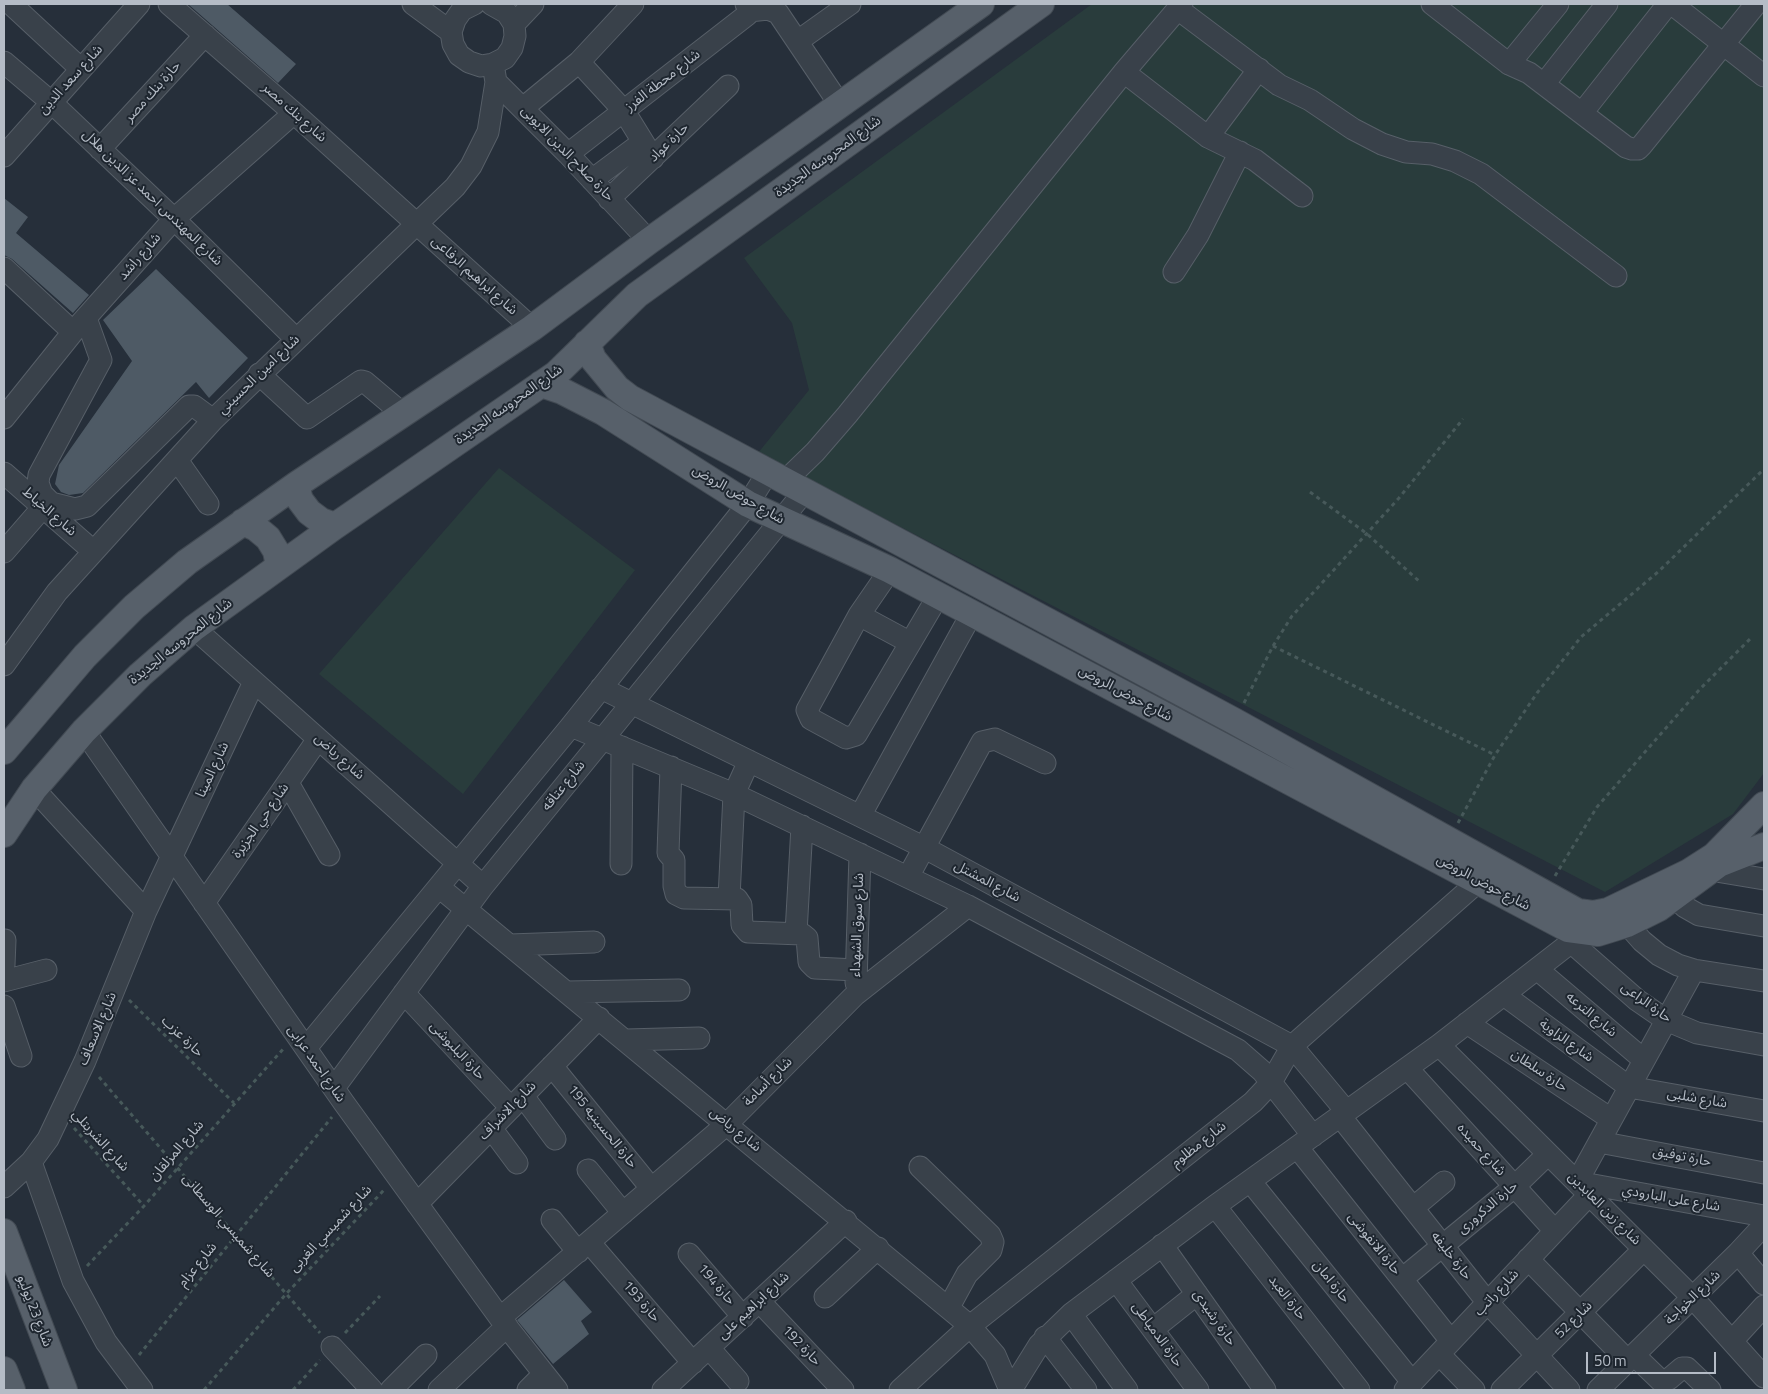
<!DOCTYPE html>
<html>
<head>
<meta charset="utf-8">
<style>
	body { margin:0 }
	#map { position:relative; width:1768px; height:1394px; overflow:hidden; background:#262f3a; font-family:"Titillium Web",sans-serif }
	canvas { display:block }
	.frame { position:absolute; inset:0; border:5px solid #b5bcc6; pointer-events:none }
	.scale { position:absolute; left:1586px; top:1352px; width:130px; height:22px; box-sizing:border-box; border:2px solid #b5bcc6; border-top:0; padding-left:6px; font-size:15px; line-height:18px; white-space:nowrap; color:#b5bcc6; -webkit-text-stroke:4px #1e262f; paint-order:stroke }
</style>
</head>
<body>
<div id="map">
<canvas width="1768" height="1394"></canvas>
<div class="frame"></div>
<div class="scale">50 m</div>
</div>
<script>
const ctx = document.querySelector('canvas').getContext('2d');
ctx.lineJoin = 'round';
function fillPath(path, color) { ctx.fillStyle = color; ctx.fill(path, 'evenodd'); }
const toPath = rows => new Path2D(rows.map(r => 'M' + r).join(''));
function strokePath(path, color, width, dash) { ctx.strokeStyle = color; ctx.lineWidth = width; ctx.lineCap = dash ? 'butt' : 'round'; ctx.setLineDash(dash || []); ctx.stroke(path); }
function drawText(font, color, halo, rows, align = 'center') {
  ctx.font = font + ' "Titillium Web","Noto Sans Arabic",sans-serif'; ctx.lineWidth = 4; ctx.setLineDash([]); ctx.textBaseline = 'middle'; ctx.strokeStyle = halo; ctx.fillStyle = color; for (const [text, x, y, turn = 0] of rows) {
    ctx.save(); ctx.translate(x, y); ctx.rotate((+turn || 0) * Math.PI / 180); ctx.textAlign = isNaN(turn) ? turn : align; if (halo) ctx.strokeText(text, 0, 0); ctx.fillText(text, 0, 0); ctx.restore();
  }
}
fillPath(toPath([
	[1092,4,1764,4,1764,773,1733,814,1605,892,758,453,809,390,792,323,744,258],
	[499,468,635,570,463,794,319,674]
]), '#293c3c');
fillPath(toPath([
	[188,4,227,4,296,64,278,83],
	[4,198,28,217,16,233,89,295,73,313,12,259,4,255],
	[156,269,248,358,209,398,196,382,83,493,69,495,61,492,55,484,59,465,132,361,103,320],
	[564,1280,592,1312,581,1321,589,1334,553,1364,517,1320]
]), '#4e5a65');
const minor = toPath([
	[11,4,81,69],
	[169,4,294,113,532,328],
	[413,4,451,32],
	[474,4,462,10,455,20,451,32,453,44,459,55,469,62,481,66,493,64,505,58,512,48,515,36,514,24,507,13,491,4],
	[1182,4,1124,72,1208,137,1255,160,1302,196],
	[1432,4,1509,64,1529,73,1626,147,1632,149,1638,149,1642,145,1756,4],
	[1672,4,1764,76],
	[1178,9,1279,85,1310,100,1353,129,1382,144,1406,152,1432,154,1455,161,1481,174,1616,276],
	[749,11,768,9,778,13,840,105],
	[514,24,533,4],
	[798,41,850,4],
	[4,62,51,102,174,219,296,339],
	[579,62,624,111,653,158],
	[493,64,496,82,568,154,649,241],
	[1509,64,1558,4],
	[1544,84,1607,4],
	[523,108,579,62,633,4],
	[1582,113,1668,4],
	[1208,137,1259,69],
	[100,149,205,35],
	[568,154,747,15,749,8,746,4],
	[4,156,139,4],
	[592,180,643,142],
	[609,199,728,86],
	[4,268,73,332],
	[1174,272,1198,235,1240,152],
	[86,318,101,360,39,475,38,483,42,494,51,503,75,509,87,506,189,406,194,406,213,420],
	[259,374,307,418,361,381,365,382,403,414],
	[4,418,73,332,174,219,294,113],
	[177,460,208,504],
	[4,473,93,551],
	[784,482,815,452,847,415,1124,72],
	[4,552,43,507],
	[890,570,859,615,807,710,811,719,846,738,856,735,938,596],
	[859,615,909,642],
	[194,628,483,886],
	[4,665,57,592,213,420,455,187,471,166,488,132,496,82],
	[601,688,925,848,1292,1046,1346,1111],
	[571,726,734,794,968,906,1238,1050,1262,1071,1313,1136],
	[84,731,344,1103,500,1318,557,1390],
	[671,767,668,853,674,860,674,886,676,894,684,898,737,899,741,905,742,925,748,932,802,934,807,938,809,962,815,968,856,970],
	[288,783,329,855],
	[34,789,146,911],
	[860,816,972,613],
	[621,864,622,747],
	[1710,870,1764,879],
	[908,877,982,742,995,739,1045,763],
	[439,887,970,1326,995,1355,1010,1390],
	[1674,897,1685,907,1699,915,1764,926],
	[729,898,734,794,749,761],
	[204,903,318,739],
	[1627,924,1642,941,1659,955,1678,965,1694,970,1764,981],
	[796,933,802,826],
	[1571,942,1637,1000,1666,1020,1697,1033,1764,1045],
	[510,945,594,942],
	[4,965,5,940],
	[1537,969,1644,1060],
	[1694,970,1577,1182,1764,1216],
	[4,981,46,970],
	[856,983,860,854],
	[567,992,679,990],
	[404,993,511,1108],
	[1504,995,1629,1087,1764,1111],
	[4,1006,21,1056],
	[1467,1023,1611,1119],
	[626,1040,699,1038],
	[1439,1045,1693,1298,1764,1377],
	[306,1048,571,726,748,504,768,472],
	[552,1066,651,1188],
	[1407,1068,1555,1231],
	[334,1088,483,886,804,492],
	[523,1096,555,1139],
	[1340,1116,1488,1303,1569,1390],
	[491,1128,517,1163],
	[1599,1142,1764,1173],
	[1297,1147,1451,1341],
	[31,1162,73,1281,106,1342,142,1390],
	[920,1167,990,1235,993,1242,991,1250,967,1274,949,1307],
	[588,1170,623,1213],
	[1250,1181,1412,1382],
	[4,1187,31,1162,48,1139,85,1061,146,911,254,682],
	[417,1204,599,1018],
	[1215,1206,1359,1390],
	[1413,1208,1444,1182],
	[552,1220,578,1252],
	[589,1242,693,1363],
	[1162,1245,1265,1390],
	[1738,1253,1764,1284],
	[689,1254,743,1317],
	[1528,1259,1628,1361],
	[1402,1279,1514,1187,1548,1154],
	[1116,1280,1198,1390],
	[825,1297,878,1248],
	[759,1301,843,1390],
	[1071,1314,1127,1390],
	[500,1318,727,1124,855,995,968,906],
	[1153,1329,1197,1294],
	[1045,1337,1086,1390],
	[1732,1341,1764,1306],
	[332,1347,372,1390],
	[709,1348,738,1381],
	[1439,1354,1474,1390],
	[1634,1355,1661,1381,1669,1379,1682,1368,1687,1368,1710,1390],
	[391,1390,426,1355],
	[439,1390,507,1326],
	[528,1390,544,1374],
	[663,1390,846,1221],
	[900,1390,970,1326,1253,1102,1270,1084,1292,1046,1479,881],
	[1011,1390,1039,1345,1071,1314,1215,1206,1439,1045,1583,933],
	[1405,1390,1589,1195],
	[1502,1390,1644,1249],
	[1598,1390,1738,1253,1764,1225]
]);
const major = toPath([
	[587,343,593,359,617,388,630,398,1234,721,1578,912,1593,914,1608,911,1689,872,1714,856,1764,805],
	[541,384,562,391,603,412,748,504,890,570,1568,929,1598,933,1627,924,1659,908,1719,864,1764,846],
	[296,485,300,500,309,512,321,521,335,526],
	[243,522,256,528,268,538,276,551,279,566],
	[4,751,85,656,134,607,187,562,296,485,532,328,649,241,981,4],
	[4,834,34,789,84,731,140,675,194,628,335,526,556,374,637,295,1041,4],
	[4,1232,64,1390],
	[4,1370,12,1390]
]);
strokePath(minor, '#575f68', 23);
strokePath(major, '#424a53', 28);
strokePath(toPath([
	[1310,492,1366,533,1420,582],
	[1273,646,1495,755],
	[1244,703,1273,646,1292,616,1399,498,1463,419],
	[1458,823,1495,755,1537,693,1581,637,1658,572,1764,469],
	[1555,876,1597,807,1700,689,1751,638],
	[129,1000,234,1103],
	[99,1077,320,1333],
	[74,1128,144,1206],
	[87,1266,144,1206,284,1048],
	[345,1333,380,1296],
	[139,1355,332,1117],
	[204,1390,286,1294,384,1190],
	[293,1390,320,1360]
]), '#47595a', 3, [4, 4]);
strokePath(minor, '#39414a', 21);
strokePath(major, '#57606a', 26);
drawText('14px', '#b5bcc6', '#1e262f', [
	["شارع سعد الدين",71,80,-48],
	["شارع محطة الفرز",663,81,-38],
	["حارة بنك مصر",153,92,-48],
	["شارع بنك مصر",294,113,42],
	["حارة عواد",669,143,-44],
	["حارة صلاح الدين الايوبى",567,154,46],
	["شارع المحروسه الجديدة",828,157,-36],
	["شارع المهندس احمد عز الدين هلال",152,198,44],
	["شارع راشد",140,257,-49],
	["شارع ابراهيم الرفاعى",474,276,42],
	["شارع امين الحسيني",259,375,-44],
	["شارع المحروسه الجديدة",509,405,-35],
	["شارع حوض الروض",738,495,30],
	["شارع الخياط",49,512,41],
	["شارع المحروسه الجديدة",181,642,-39],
	["شارع حوض الروض",1125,694,28],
	["شارع رياض",339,757,42],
	["شارع المينا",213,770,-65],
	["شارع عتاقه",564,786,-51],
	["شارع حي الجزيرة",261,821,-55],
	["شارع المشتل",987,882,28],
	["شارع حوض الروض",1483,883,28],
	["شارع سوق الشهداء",858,925,-88],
	["حارة الراعى",1646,1003,36],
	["شارع الترعه",1591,1015,40],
	["شارع الاسعاف",98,1029,-67],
	["حارة عزب",182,1037,44],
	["شارع الزاوية",1566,1041,36],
	["حارة البلبوشى",457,1051,47],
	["شارع احمد عرابى",316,1064,55],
	["حارة سلطان",1539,1071,34],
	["شارع أسامة",768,1082,-45],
	["شارع شلبى",1697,1099,10],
	["شارع الاشراف",508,1111,-46],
	["حارة الحسينيه 195",602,1127,51],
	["شارع رياض",735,1130,39],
	["شارع الشربتلي",100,1141,48],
	["شارع مظلوم",1199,1145,-38],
	["شارع حميده",1481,1150,48],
	["شارع المزلقان",177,1151,-49],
	["حارة توفيق",1682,1157,11],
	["شارع على البارودي",1671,1199,10],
	["حارة الدكرورى",1488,1208,-40],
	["شارع زين العابدين",1604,1209,45],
	["شارع شميسي الوسطانى",228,1226,49],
	["شارع شميسي الغربى",331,1229,-47],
	["حارة الانفوشى",1374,1244,51],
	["حارة خليفه",1451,1256,52],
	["شارع عزام",198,1265,-51],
	["حارة امان",1331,1282,51],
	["حارة 194",716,1285,49],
	["شارع راتب",1497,1293,-47],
	["حارة العبد",1287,1298,52],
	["شارع الخواجة",1693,1298,-44],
	["حارة 193",641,1302,49],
	["شارع ابراهيم على",754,1306,-43],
	["شارع 23 يوليو",34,1311,69],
	["حارة رشيدى",1214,1318,55],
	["شارع 52",1574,1320,-45],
	["حارة الدمياطى",1157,1335,54],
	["حارة 192",801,1346,46]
]);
</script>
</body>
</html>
